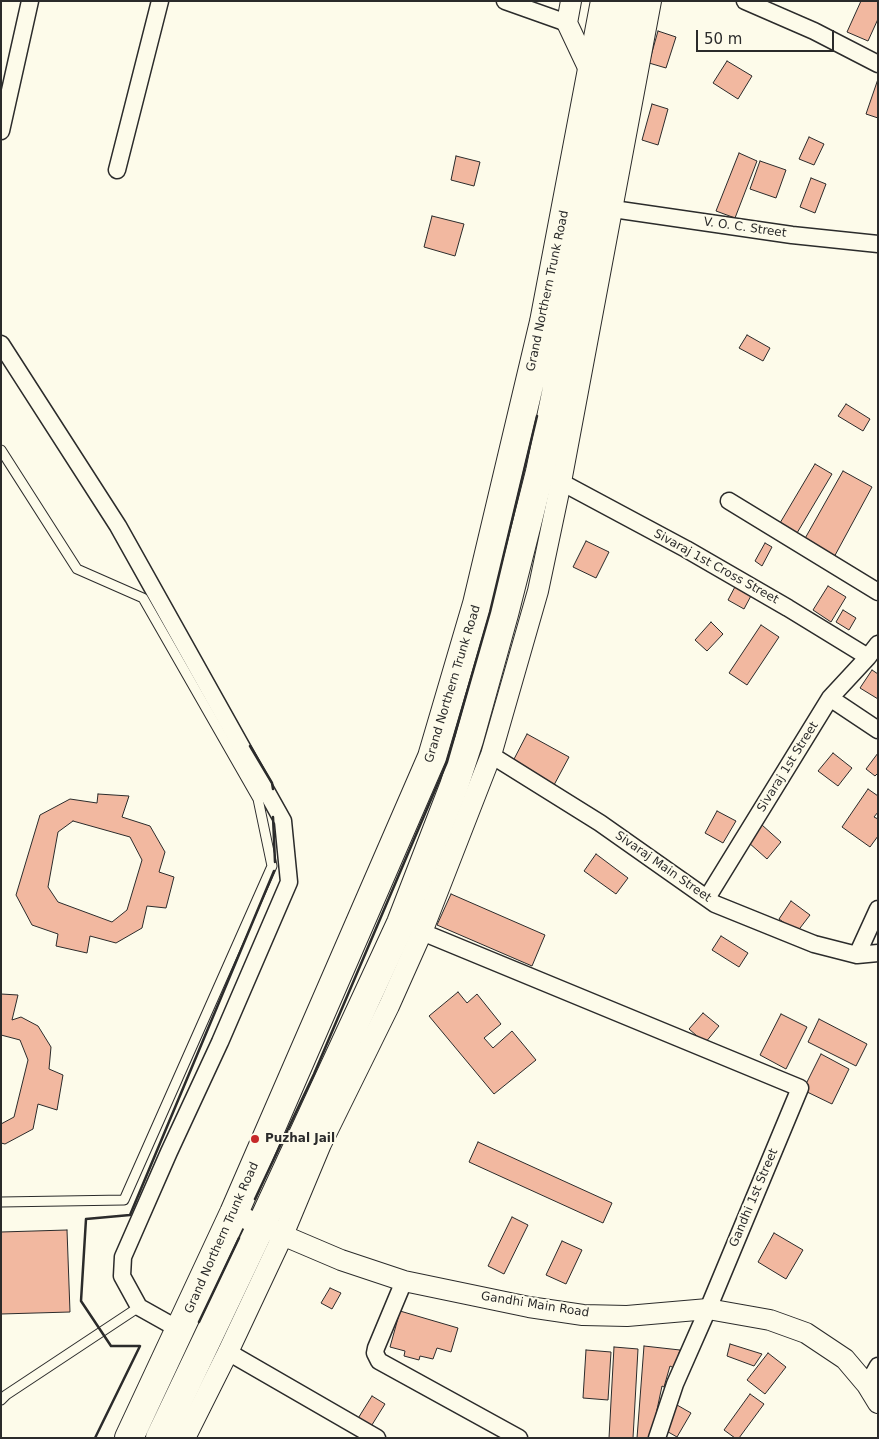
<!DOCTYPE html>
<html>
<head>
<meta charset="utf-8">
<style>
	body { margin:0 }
	#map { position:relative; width:879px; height:1439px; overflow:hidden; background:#fdfbea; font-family:"DejaVu Sans",sans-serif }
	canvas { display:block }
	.frame { position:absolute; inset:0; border:2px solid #2b2b2b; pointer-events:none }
	.scale { position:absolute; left:696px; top:30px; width:138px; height:22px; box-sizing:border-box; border:2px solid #2b2b2b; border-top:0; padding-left:6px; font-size:15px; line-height:18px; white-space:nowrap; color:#2b2b2b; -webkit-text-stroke:4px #fdfbea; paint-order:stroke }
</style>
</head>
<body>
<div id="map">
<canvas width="879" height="1439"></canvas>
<div class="frame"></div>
<div class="scale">50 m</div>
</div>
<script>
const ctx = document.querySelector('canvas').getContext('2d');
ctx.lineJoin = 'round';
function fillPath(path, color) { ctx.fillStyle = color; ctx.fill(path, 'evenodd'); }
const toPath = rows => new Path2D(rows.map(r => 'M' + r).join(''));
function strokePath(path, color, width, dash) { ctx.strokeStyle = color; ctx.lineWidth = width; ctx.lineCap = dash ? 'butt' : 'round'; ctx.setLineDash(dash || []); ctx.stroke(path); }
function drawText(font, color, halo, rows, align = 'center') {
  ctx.font = font + ' "DejaVu Sans",sans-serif'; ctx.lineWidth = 4; ctx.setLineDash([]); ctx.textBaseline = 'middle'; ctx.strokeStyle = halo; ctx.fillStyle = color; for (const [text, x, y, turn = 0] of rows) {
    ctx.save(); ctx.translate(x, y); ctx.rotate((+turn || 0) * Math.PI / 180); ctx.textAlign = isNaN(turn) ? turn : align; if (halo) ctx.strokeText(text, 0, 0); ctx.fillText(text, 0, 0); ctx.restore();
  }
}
const building = toPath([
	[861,1,878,1,878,19,868,41,847,32,861,1],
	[658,31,676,37,666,68,649,63,658,31],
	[727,61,752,76,738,99,713,83,727,61],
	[878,79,878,118,866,114,878,79],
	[652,104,668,109,658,145,642,140,652,104],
	[809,137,824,144,814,165,799,159,809,137],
	[739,153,757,161,735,218,716,211,739,153],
	[456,156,480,162,474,186,451,180,456,156],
	[760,161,786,170,776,198,750,189,760,161],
	[811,178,826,184,815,213,800,207,811,178],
	[432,216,464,224,455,256,424,247,432,216],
	[747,335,770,348,763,361,739,348,747,335],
	[846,404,870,419,863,431,838,416,846,404],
	[815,464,832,474,797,533,780,523,815,464],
	[843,471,872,487,833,559,803,542,843,471],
	[586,541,609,552,596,578,573,567,586,541],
	[765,543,772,547,762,566,755,561,765,543],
	[737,583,753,592,744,609,728,600,737,583],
	[828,586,846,597,831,622,813,610,828,586],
	[843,610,856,618,849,630,836,622,843,610],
	[711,622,723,634,707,651,695,640,711,622],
	[761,625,779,637,747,685,729,673,761,625],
	[872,670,878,674,878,699,860,688,872,670],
	[527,734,569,757,554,785,512,763,527,734],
	[833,753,852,768,838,786,818,771,833,753],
	[878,753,878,773,875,776,866,769,878,753],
	[868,789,878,796,878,812,874,817,878,819,878,836,870,847,842,827,868,789],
	[98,794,129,796,122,817,150,826,165,852,159,872,174,877,166,908,147,906,142,928,116,943,90,936,87,953,56,946,58,934,32,925,16,895,40,815,70,799,97,803,98,794],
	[73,821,130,837,142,860,127,910,112,922,58,902,48,887,58,832,73,821],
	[717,811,736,821,723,843,705,833,717,811],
	[762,825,781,842,767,859,748,842,762,825],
	[596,854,628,878,616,894,584,871,596,854],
	[451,894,545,935,532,966,437,925,451,894],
	[791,901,810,915,797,932,779,919,791,901],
	[721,936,748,953,739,967,712,950,721,936],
	[458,992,467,1003,477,994,501,1024,484,1038,493,1048,512,1031,536,1060,494,1094,429,1016,458,992],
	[1,994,18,995,12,1020,21,1017,38,1026,51,1047,49,1069,63,1075,57,1110,38,1104,33,1129,5,1144,1,1143,1,1124,14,1117,28,1060,20,1040,1,1035,1,994],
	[703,1013,719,1026,705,1043,689,1029,703,1013],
	[781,1014,807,1027,786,1069,760,1055,781,1014],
	[819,1019,867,1044,856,1066,808,1042,819,1019],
	[821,1054,849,1069,832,1104,803,1090,821,1054],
	[478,1142,612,1203,603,1223,469,1162,478,1142],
	[512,1217,528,1225,504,1274,488,1266,512,1217],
	[67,1230,70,1312,1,1314,1,1232,67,1230],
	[774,1233,803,1250,786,1279,758,1262,774,1233],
	[562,1241,582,1250,566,1284,546,1275,562,1241],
	[330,1288,341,1293,332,1309,321,1303,330,1288],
	[400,1311,458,1328,451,1352,437,1348,433,1359,420,1356,419,1360,404,1356,405,1351,390,1347,400,1311],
	[730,1344,762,1354,754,1366,727,1356,730,1344],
	[644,1346,680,1350,674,1368,670,1366,664,1387,662,1386,651,1438,637,1438,644,1346],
	[614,1347,638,1349,633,1438,609,1438,614,1347],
	[586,1350,611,1352,608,1400,583,1398,586,1350],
	[768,1353,786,1367,765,1394,747,1380,768,1353],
	[750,1394,764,1404,739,1438,735,1438,724,1430,750,1394],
	[372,1396,385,1404,370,1428,357,1420,372,1396],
	[677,1405,691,1413,677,1437,663,1429,677,1405]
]);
fillPath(building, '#f2b8a0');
strokePath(building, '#2b2b2b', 1);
const service = toPath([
	[1,450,77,569,143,598,258,799,272,866,124,1200,1,1202],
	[1,1400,6,1395,139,1307]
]);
const minor = toPath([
	[505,1,567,23],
	[745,1,814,31,878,64],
	[1,131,30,1],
	[117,170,160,1],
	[613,209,792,235,878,244],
	[1,344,118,526,283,821,289,882,220,1042,169,1152,123,1257,122,1276,139,1307,180,1330],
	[561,482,686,549,788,608,868,657],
	[729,501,878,592],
	[830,698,878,730],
	[491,755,600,823,715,904,814,944,857,955,878,953],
	[707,898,830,698,868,657,878,644],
	[422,932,800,1088,708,1309,675,1384,657,1438],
	[857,955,878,909],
	[404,1281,376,1348,375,1353,379,1361,519,1438],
	[228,1352,377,1438],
	[867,1385,878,1366]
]);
const tertiary = toPath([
	[571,1,567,23,592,76],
	[234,1213,261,1226,341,1260,404,1281,529,1307,583,1315,627,1316,708,1309,770,1320,806,1333,845,1359,867,1385,878,1403],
	[185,1438,228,1352,283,1235,321,1144,389,1006,422,932,491,755,538,591,561,482,651,1]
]);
const trunk = toPath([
	[129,1438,234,1213,432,757,477,604,544,322,605,1],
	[160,1438,261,1226,401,923,454,786,469,740,504,614,540,472,594,206,628,1]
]);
strokePath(service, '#2b2b2b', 11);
strokePath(minor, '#2b2b2b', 19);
strokePath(tertiary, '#2b2b2b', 22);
strokePath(trunk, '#2b2b2b', 30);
strokePath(service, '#fdfbea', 9);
strokePath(minor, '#fdfbea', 16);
strokePath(tertiary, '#fdfbea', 20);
strokePath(trunk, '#fdfbea', 28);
strokePath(toPath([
	[250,746,272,783,273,789],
	[273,817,275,862],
	[255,1199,314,1074,447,762,490,612,537,416],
	[199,1322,239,1238],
	[95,1438,140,1346,111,1346,81,1301,86,1219,130,1215,274,871]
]), '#2b2b2b', 2.5);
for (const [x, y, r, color] of [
	[255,1139,5,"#c62828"]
]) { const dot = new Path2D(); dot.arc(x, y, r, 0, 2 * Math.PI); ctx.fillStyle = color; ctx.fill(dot); strokePath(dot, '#fdfbea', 2); }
drawText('12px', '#2b2b2b', '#fdfbea', [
	["V. O. C. Street",745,228,8],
	["Grand Northern Trunk Road",548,291,-78],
	["Sivaraj 1st Cross Street",716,567,29],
	["Grand Northern Trunk Road",453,684,-73],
	["Sivaraj 1st Street",788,767,-58],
	["Sivaraj Main Street",663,867,35],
	["Gandhi 1st Street",754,1198,-67],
	["Grand Northern Trunk Road",222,1238,-66],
	["Gandhi Main Road",535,1305,9]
]);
drawText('bold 12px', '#2b2b2b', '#fdfbea', [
	["Puzhal Jail",265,1139]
], 'left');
</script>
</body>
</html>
